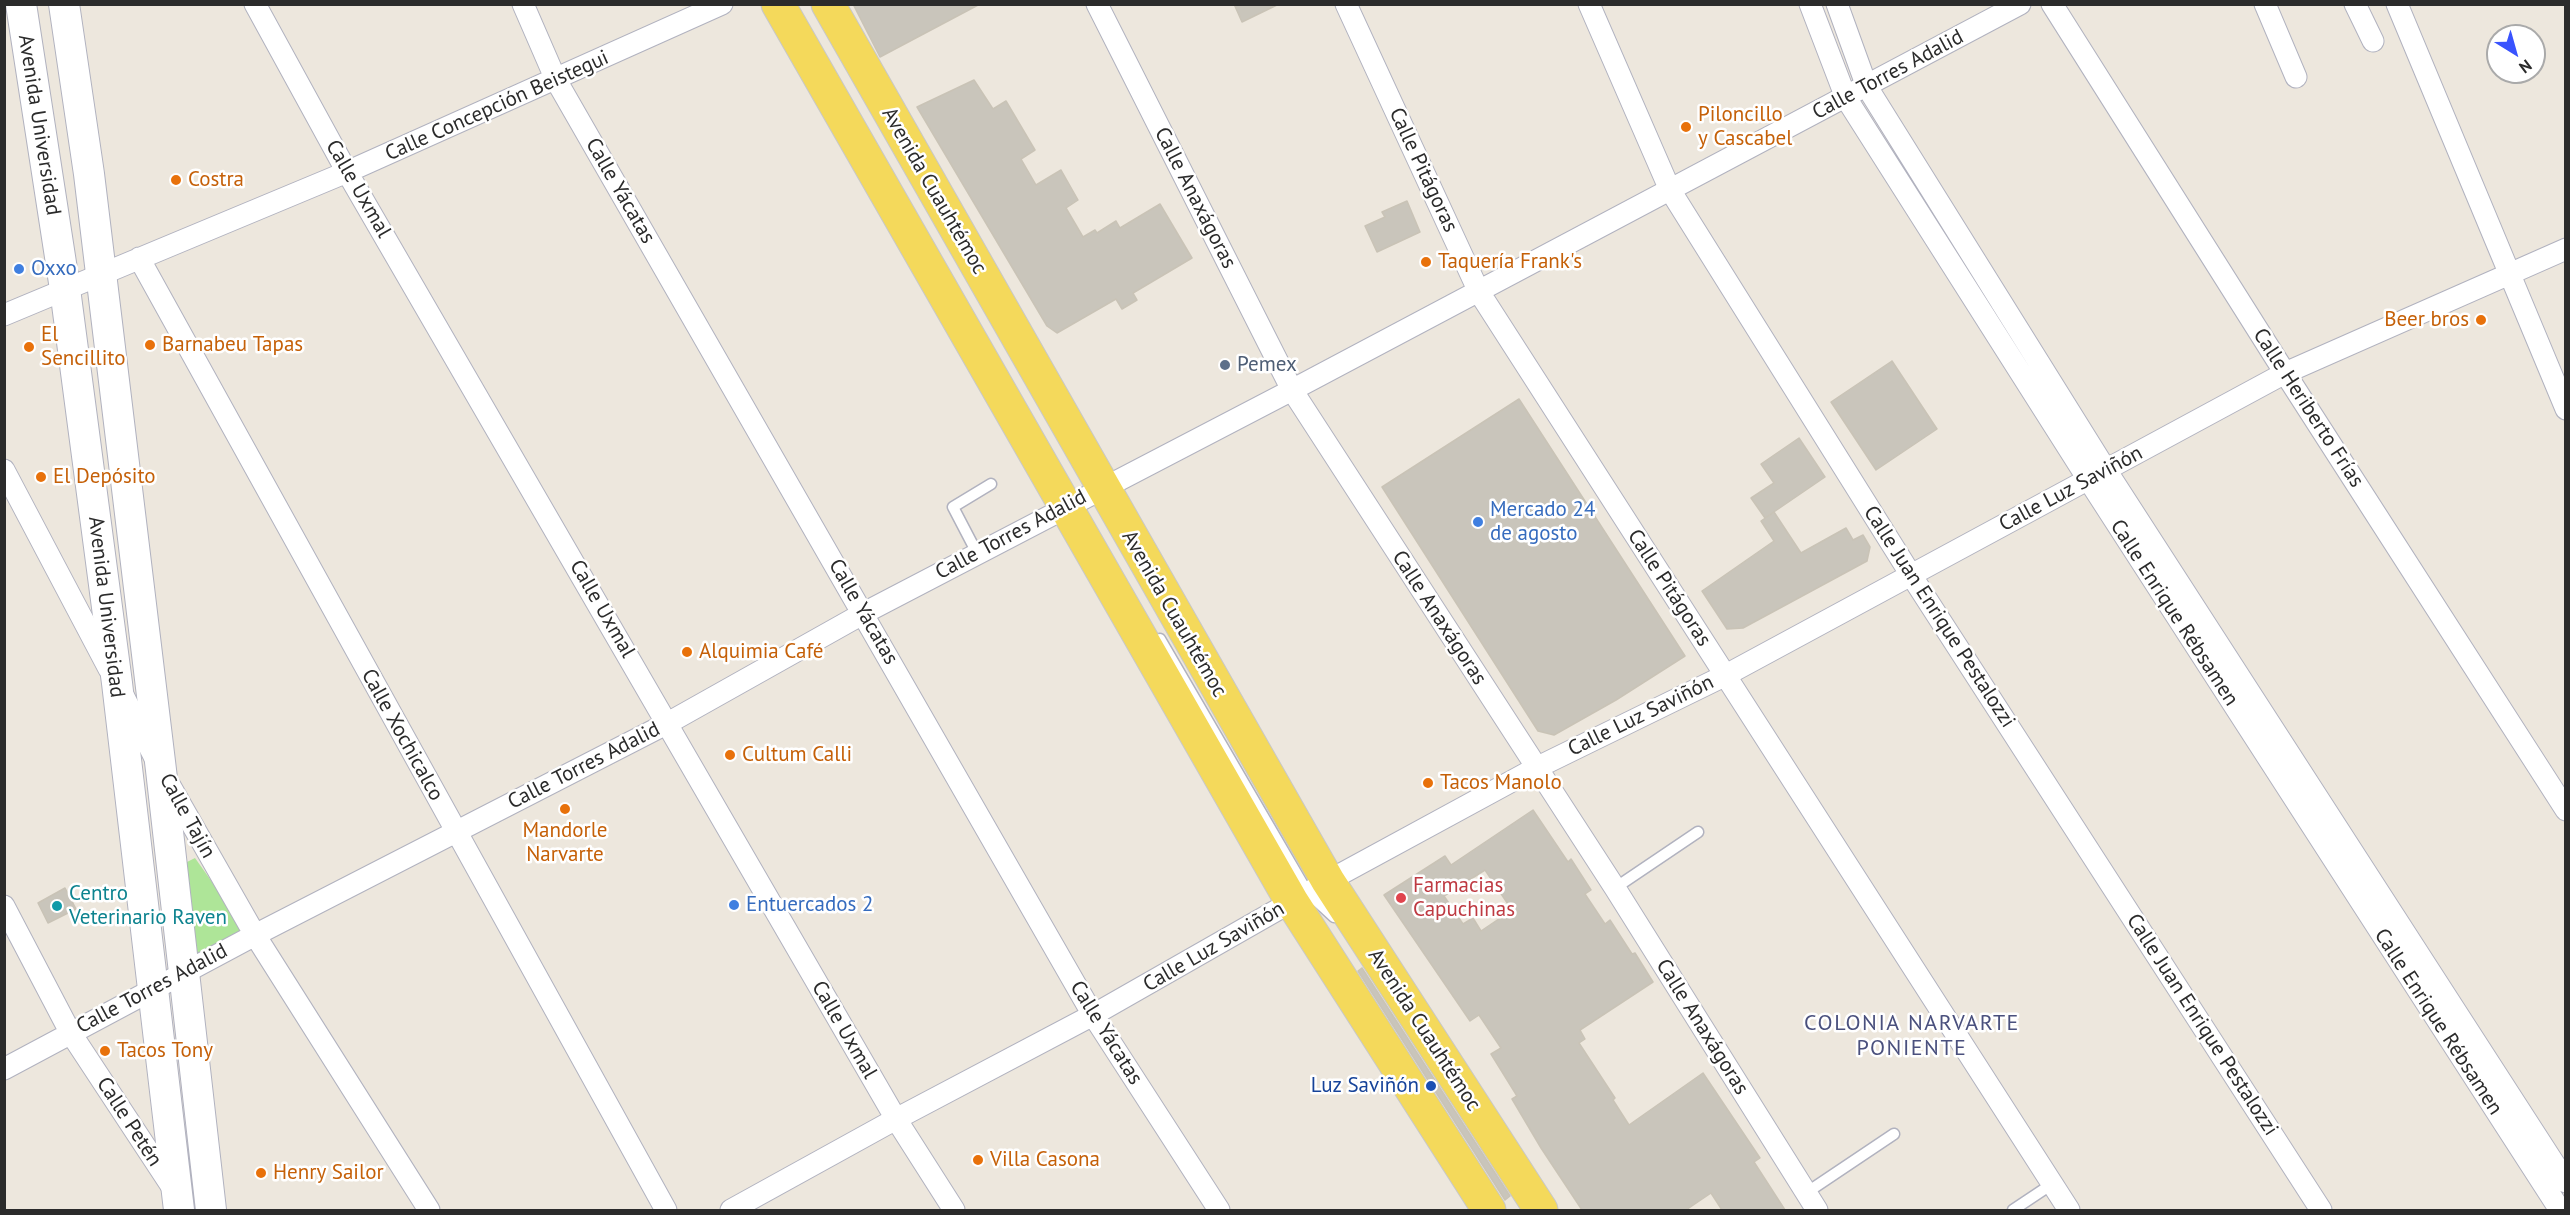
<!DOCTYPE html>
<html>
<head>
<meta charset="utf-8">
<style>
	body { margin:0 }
	#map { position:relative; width:2570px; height:1215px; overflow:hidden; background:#ede7dd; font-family:"PT Sans",sans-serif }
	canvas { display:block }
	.frame { position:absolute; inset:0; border:6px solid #2b2b2b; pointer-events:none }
	.north { position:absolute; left:2486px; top:24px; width:60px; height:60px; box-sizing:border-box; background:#fff; border:2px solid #aaa; border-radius:50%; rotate:143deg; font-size:16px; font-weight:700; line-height:24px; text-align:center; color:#2b2b2b }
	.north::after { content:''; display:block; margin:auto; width:21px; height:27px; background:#3953fe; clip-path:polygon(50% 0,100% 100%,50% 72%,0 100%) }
</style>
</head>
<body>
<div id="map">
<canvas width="2570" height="1215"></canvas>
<div class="frame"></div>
<div class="north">N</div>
</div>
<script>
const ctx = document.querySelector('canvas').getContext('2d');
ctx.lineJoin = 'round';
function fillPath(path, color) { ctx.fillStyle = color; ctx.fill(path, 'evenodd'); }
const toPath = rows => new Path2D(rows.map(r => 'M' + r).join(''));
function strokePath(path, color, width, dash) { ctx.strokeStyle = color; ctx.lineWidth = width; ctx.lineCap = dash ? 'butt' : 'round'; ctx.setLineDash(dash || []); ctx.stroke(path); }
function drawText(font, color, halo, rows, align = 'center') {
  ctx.font = font + ' "PT Sans",sans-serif'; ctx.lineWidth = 5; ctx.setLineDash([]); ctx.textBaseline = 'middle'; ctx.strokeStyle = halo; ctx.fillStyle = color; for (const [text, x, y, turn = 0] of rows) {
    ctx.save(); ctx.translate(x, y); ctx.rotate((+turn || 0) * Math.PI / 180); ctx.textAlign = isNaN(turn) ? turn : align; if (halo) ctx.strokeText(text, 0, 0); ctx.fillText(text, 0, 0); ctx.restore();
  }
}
fillPath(toPath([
	[195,858,247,931,196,955,185,863]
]), '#aee598');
const building = toPath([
	[853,4,980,4,880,57,853,4],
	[1234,4,1279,4,1242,22,1234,4],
	[974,80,993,109,1006,101,1035,150,1021,159,1036,185,1061,170,1078,200,1066,208,1083,237,1095,230,1097,233,1116,221,1120,228,1160,204,1192,258,1133,293,1137,300,1122,309,1116,299,1057,333,1047,326,917,107,974,80],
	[1407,201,1420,232,1377,252,1365,226,1385,217,1382,212,1407,201],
	[1892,361,1937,429,1876,470,1831,402,1892,361],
	[1519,399,1685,656,1616,700,1554,735,1538,731,1382,487,1519,399],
	[1799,438,1825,477,1765,518,1751,498,1774,483,1761,464,1799,438],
	[1774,512,1801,553,1846,528,1853,540,1863,535,1870,547,1867,561,1743,628,1727,629,1702,591,1774,541,1761,521,1774,512],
	[1533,810,1568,862,1571,859,1591,890,1585,894,1605,924,1610,920,1632,954,1635,953,1653,982,1580,1030,1585,1039,1579,1043,1615,1098,1613,1100,1629,1125,1703,1073,1760,1158,1754,1162,1785,1210,1722,1210,1711,1193,1686,1210,1582,1210,1541,1148,1512,1099,1517,1096,1491,1054,1501,1048,1479,1015,1470,1021,1384,895,1445,856,1451,865,1533,810],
	[1485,870,1512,910,1481,931,1473,918,1463,924,1444,896,1485,870],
	[65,888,76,909,48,923,38,903,65,888],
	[1362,968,1510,1196,1505,1200,1358,971,1362,968]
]);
fillPath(building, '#c9c5bb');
strokePath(building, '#c9c3b6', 1.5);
const service = toPath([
	[977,553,953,507,991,484],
	[1160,639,1309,895],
	[1615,888,1698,832],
	[1308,893,1334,917],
	[1806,1193,1894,1134],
	[2013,1210,2052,1184]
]);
const minor = toPath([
	[255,4,347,172,896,1119,954,1210],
	[523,4,556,80,1093,1015,1219,1210],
	[1097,4,1292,390,1615,888,1817,1210],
	[1346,4,1479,292,2069,1210],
	[1589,4,1670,190,1911,575,2321,1210],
	[1810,4,1846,98,2088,479,2560,1210],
	[1837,4,1867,87,2106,470,2566,1182],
	[2052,4,2285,373,2566,810],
	[2265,4,2296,77],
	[2355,4,2373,41],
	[2397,4,2566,409],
	[139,258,666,1210],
	[4,315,347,172,722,4],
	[4,470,109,669],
	[124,697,161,770,255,935,429,1210],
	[4,906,70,1032,174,1190],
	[4,1069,255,935,668,723,864,613,1292,390,2020,4],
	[731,1210,896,1119,1093,1015,1328,881,1536,768,1726,675,2285,373,2566,249]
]);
const secondary = toPath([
	[21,4,65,289,117,683,179,1210],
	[64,4,89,174,161,770,211,1210]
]);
const primary = toPath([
	[778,4,1292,902,1489,1210],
	[828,4,1328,881,1541,1210]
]);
strokePath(service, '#b1b2bf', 13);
strokePath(minor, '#b1b2bf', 23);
strokePath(secondary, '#b1b2bf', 32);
strokePath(primary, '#c8c8c8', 35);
strokePath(service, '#fff', 10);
strokePath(minor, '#fff', 21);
strokePath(secondary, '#fff', 30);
strokePath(primary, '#f4d95b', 33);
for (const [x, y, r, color] of [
	[1686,127,6,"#e8710a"],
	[176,180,6,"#e8710a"],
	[1426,262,6,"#e8710a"],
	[19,269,6,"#3f7fe0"],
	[2481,320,6,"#e8710a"],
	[150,345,6,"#e8710a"],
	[29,347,6,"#e8710a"],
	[1225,365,6,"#5c6f8a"],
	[41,477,6,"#e8710a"],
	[1478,522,6,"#3f7fe0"],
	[687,652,6,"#e8710a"],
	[730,755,6,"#e8710a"],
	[1428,783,6,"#e8710a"],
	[565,809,6,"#e8710a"],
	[1401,898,6,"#e0444e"],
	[734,905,6,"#3f7fe0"],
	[57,906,6,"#0f9aa8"],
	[105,1051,6,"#e8710a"],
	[1431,1086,6,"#1a4fb4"],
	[978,1160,6,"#e8710a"],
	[261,1173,6,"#e8710a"]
]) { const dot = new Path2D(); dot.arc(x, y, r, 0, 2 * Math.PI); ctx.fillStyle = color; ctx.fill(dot); strokePath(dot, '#fff', 2); }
drawText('21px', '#2b2b2b', '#fff', [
	["Calle Torres Adalid",1888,75,-28],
	["Calle Concepción Beistegui",497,106,-24],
	["Avenida Universidad",39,125,81],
	["Calle Pitágoras",1423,170,65],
	["Calle Uxmal",358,189,60],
	["Calle Yácatas",620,191,60],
	["Avenida Cuauhtémoc",934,191,60],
	["Calle Anaxágoras",1195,198,63],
	["Calle Heriberto Frías",2308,408,57],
	["Calle Luz Saviñón",2071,489,-28],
	["Calle Torres Adalid",1011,535,-28],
	["Calle Pitágoras",1669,588,57],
	["Avenida Universidad",106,607,83],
	["Calle Uxmal",602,609,60],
	["Calle Yácatas",863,612,60],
	["Calle Enrique Rébsamen",2174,613,57],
	["Avenida Cuauhtémoc",1174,614,60],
	["Calle Juan Enrique Pestalozzi",1939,617,57],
	["Calle Anaxágoras",1439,618,57],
	["Calle Luz Saviñón",1641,716,-26],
	["Calle Xochicalco",402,735,61],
	["Calle Torres Adalid",584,766,-27],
	["Calle Tajín",187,816,61],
	["Calle Luz Saviñón",1214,947,-30],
	["Calle Torres Adalid",152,989,-28],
	["Calle Enrique Rébsamen",2438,1022,57],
	["Calle Juan Enrique Pestalozzi",2202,1025,57],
	["Calle Anaxágoras",1702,1027,58],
	["Calle Uxmal",844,1030,60],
	["Avenida Cuauhtémoc",1424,1030,57],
	["Calle Yácatas",1106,1033,58],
	["Calle Petén",129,1122,57]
]);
drawText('21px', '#c56008', '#fff', [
	["Piloncillo",1698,115],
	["y Cascabel",1698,139],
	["Costra",188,180],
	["Taquería Frank's",1438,262],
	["Beer bros",2469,320,"right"],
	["El",41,335],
	["Sencillito",41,359],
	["Barnabeu Tapas",162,345],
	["El Depósito",53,477],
	["Alquimia Café",699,652],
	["Cultum Calli",742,755],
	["Tacos Manolo",1440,783],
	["Mandorle",565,831,"center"],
	["Narvarte",565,855,"center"],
	["Tacos Tony",117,1051],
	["Villa Casona",990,1160],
	["Henry Sailor",273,1173]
], 'left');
drawText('21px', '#366cbe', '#fff', [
	["Oxxo",31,269],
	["Mercado 24",1490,510],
	["de agosto",1490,534],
	["Entuercados 2",746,905]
], 'left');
drawText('21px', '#4e5e75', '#fff', [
	["Pemex",1237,365]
], 'left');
drawText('21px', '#be3a42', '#fff', [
	["Farmacias",1413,886],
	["Capuchinas",1413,910]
], 'left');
drawText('21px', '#0d838f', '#fff', [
	["Centro",69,894],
	["Veterinario Raven",69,918]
], 'left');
drawText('21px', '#164399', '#fff', [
	["Luz Saviñón",1419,1086]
], 'right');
ctx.letterSpacing = '1.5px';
drawText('22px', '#4a507d', '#fff', [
	["COLONIA NARVARTE",1912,1024],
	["PONIENTE",1912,1049]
]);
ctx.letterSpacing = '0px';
</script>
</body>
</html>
